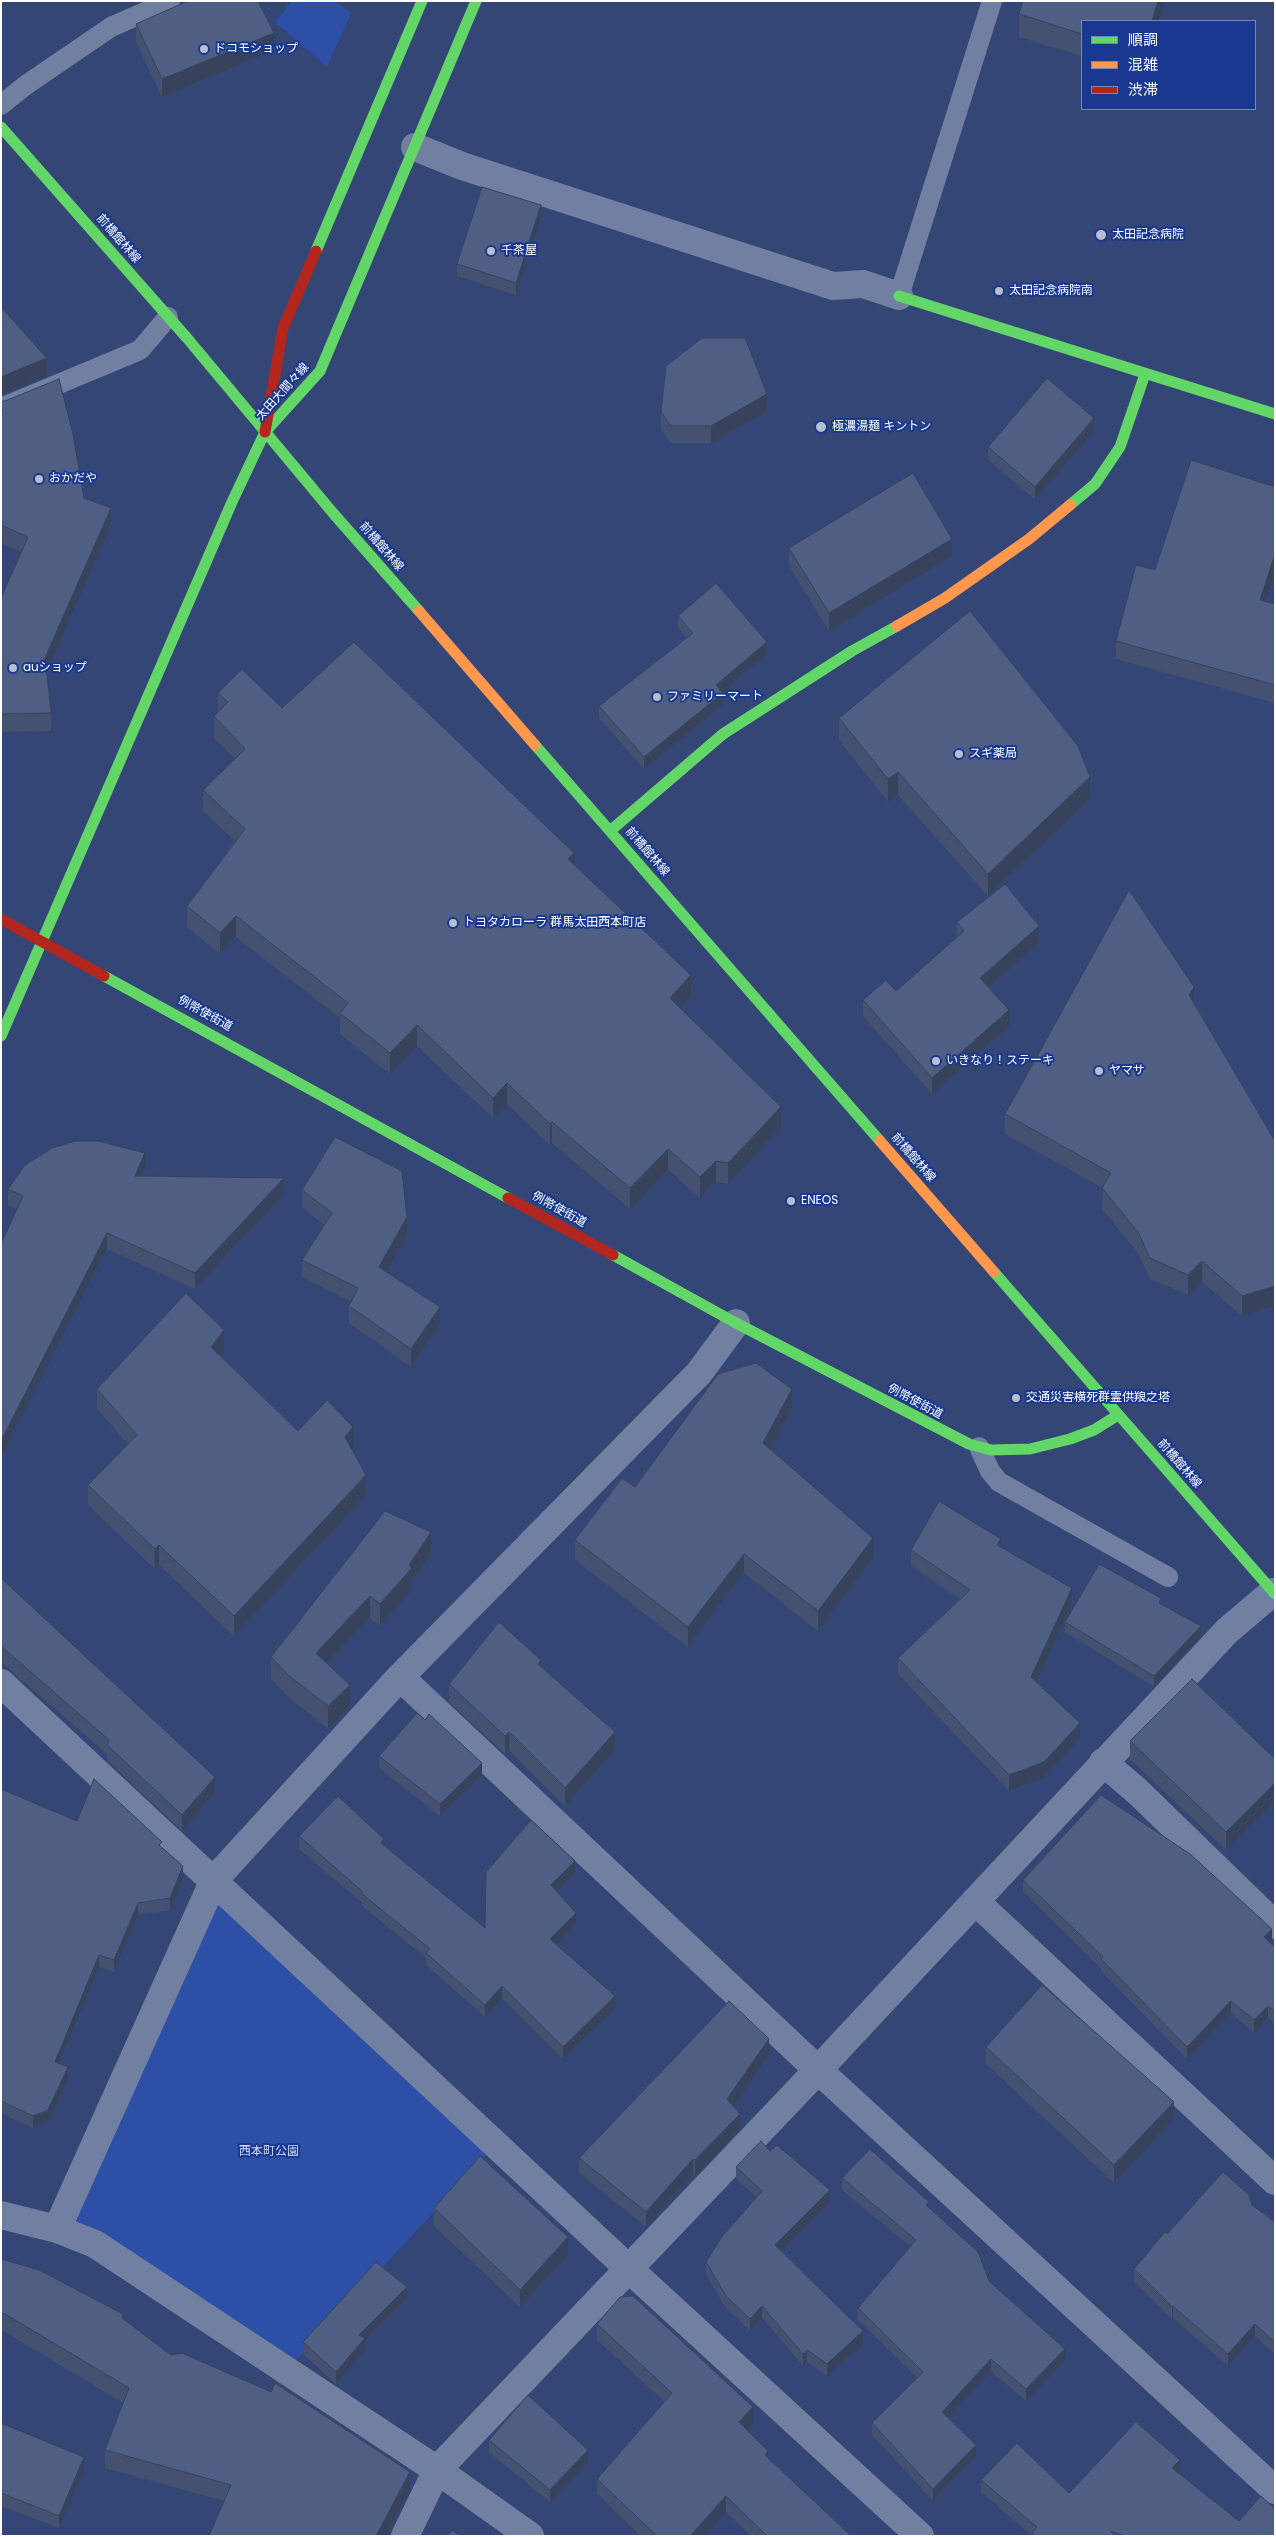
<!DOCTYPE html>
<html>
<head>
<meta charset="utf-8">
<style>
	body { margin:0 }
	#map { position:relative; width:1276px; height:2537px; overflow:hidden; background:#344675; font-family:Poppins,"Noto Sans JP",sans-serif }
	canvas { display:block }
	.frame { position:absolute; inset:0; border:2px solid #fff; pointer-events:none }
	.legend { position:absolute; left:1081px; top:20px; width:175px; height:90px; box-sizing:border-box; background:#193990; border:1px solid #7588bc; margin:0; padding:6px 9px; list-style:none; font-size:15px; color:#fff }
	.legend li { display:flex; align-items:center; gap:10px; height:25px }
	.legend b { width:25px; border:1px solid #7588bc }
</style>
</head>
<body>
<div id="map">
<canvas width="1276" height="2537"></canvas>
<div class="frame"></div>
<ul class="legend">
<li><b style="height:6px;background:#63d668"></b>順調</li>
<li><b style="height:6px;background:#ff974d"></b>混雑</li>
<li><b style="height:6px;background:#b3261e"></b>渋滞</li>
</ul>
</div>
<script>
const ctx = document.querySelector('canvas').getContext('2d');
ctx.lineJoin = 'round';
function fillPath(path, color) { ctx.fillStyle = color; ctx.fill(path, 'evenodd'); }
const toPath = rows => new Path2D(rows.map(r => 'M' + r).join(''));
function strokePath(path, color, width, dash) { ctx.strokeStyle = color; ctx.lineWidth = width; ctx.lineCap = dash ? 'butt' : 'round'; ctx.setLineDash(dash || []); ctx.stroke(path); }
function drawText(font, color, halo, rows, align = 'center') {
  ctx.font = font + ' Poppins,"Noto Sans JP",sans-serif'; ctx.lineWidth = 4; ctx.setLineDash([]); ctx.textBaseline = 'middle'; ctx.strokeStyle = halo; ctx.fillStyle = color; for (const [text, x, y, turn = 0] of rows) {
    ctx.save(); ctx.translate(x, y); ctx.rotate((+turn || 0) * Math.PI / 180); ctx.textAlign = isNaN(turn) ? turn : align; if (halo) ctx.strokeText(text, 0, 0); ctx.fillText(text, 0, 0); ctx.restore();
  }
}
fillPath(toPath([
	[292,1,335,1,351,13,327,67,275,22],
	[214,1880,497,2144,287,2370,57,2229]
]), '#2d50a6');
strokePath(toPath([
	[1,105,26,85,111,27,170,1],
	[899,296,992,1],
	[1,408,140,350,168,317],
	[979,1447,990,1471,999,1482,1168,1577]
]), '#717fa0', 20);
strokePath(toPath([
	[415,147,462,166,833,286,863,284,899,296],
	[400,1677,818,2070,1275,2490],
	[1,1683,629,2269,920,2536],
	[1103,1762,1138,1792,1275,1925],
	[975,1901,1275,2181],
	[1,2215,57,2229,95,2244,437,2470,530,2536],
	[57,2229,214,1880,400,1677,699,1373,736,1323],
	[405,2536,437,2470,818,2070,1227,1631,1273,1592]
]), '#717fa0', 28);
strokePath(toPath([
	[1,127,187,338,333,513,419,611],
	[316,251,422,1],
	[899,296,1275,414],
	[265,432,320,371,476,1],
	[1070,505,1095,484,1120,447,1145,374],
	[535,745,880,1141],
	[610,831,723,734,852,651,897,626],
	[104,976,508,1198],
	[1,1036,232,502,265,432],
	[613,1255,736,1323,969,1444,991,1450,1030,1449,1070,1439,1094,1430,1118,1415],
	[994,1272,1275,1594]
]), '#63d668', 11);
strokePath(toPath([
	[419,611,535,745],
	[897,626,945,598,1029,539,1070,505],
	[880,1141,994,1272]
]), '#ff974d', 11);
strokePath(toPath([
	[265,432,283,328,316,251],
	[1,919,104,976],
	[508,1198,613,1255]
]), '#b3261e', 11);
fillPath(toPath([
	[1019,14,1082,21,1082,56,1019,37],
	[136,24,274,50,162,97,136,42],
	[541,217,516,295,457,276,457,264],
	[1,401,84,498,111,525,46,673,51,713,51,731,1,732,1,598,21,552,1,543],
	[661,412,767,412,711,443,671,443,661,429],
	[1094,431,1035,499,988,460,988,447],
	[789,548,952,556,829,631,789,566],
	[1265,602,1275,604,1275,703,1116,659,1116,641],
	[678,616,767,654,723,692,723,705,644,769,599,718,599,706,687,638,678,628],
	[218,693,282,708,574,865,691,996,680,1008,781,1128,728,1184,716,1182,700,1198,668,1170,630,1209,552,1143,550,1145,507,1104,493,1118,417,1046,390,1074,340,1034,340,1018,236,937,220,954,187,927,187,906,235,841,203,811,203,790,235,759,214,737,214,716,218,712],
	[839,718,1090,799,988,896,898,795,888,802,839,740],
	[957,922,1039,942,988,987,1009,1027,932,1094,863,1016,863,1000,896,991,957,937],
	[1194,1002,1275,1141,1242,1316,1202,1282,1188,1295,1150,1279,1138,1253,1102,1209,1103,1188,1005,1134,1005,1114],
	[145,1169,142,1176,284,1194,195,1289,107,1249,1,1457,1,1244,17,1209,8,1205,8,1189],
	[302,1190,407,1234,386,1272,440,1324,411,1367,349,1323,349,1306,351,1302,302,1277,302,1260,324,1225,302,1207],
	[224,1350,220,1355,298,1431,353,1447,352,1449,366,1495,234,1636,159,1565,155,1569,88,1505,88,1485,128,1444,97,1409,97,1389],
	[792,1409,770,1449,873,1558,818,1631,744,1573,688,1647,575,1560,575,1540,635,1487],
	[1001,1548,1072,1604,1036,1682,1080,1738,1044,1778,1009,1791,898,1674,898,1658,960,1599,911,1566,911,1550],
	[431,1554,412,1582,412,1590,380,1626,370,1618,327,1664,350,1707,328,1728,288,1697,271,1679,271,1657],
	[1,1578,215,1793,182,1831,107,1760,107,1754,1,1662],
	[1065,1622,1201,1636,1154,1687,1065,1632],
	[541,1667,615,1750,565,1806,509,1750,505,1754,449,1702,449,1684],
	[1130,1741,1275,1759,1226,1850,1130,1759],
	[379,1756,482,1776,440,1816,379,1768],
	[1,1789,77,1821,162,1848,183,1878,170,1910,138,1915,114,1972,99,1967,60,2063,68,2079,48,2122,33,2128,1,2113],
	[299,1836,384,1846,485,1928,575,1873,556,1892,576,1925,556,1945,615,2008,563,2059,502,1998,485,2017,426,1965,426,1958,361,1905,361,1902,299,1849],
	[1023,1880,1272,1941,1270,1943,1275,1947,1275,2024,1268,2018,1254,2033,1231,2013,1187,2059,1101,1971,1101,1968,1023,1892],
	[986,2047,1174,2119,1114,2183,986,2064],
	[769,2055,733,2106,740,2130,695,2176,693,2174,646,2227,579,2173,579,2158],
	[770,2151,830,2202,781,2251,863,2344,827,2376,807,2362,803,2366,762,2318,750,2331,726,2308,706,2274,706,2262,756,2197,736,2179,736,2167],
	[842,2178,929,2208,989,2281,1065,2361,1026,2401,991,2371,947,2417,976,2457,933,2501,872,2435,872,2423,917,2378,858,2320,858,2308,911,2247,842,2190],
	[1252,2205,1275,2222,1275,2354,1255,2336,1228,2366,1173,2318,1172,2319,1134,2281,1134,2269,1167,2234],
	[434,2208,568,2255,520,2307,434,2226],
	[1,2259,123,2319,171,2355,410,2490,386,2536,209,2536,224,2501,105,2468,105,2450,123,2403,5,2332,1,2331],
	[407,2299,365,2341,365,2350,336,2384,303,2354,303,2342],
	[597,2324,753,2423,747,2430,768,2458,850,2536,751,2536,726,2512,704,2536,641,2536,597,2494,597,2479,665,2402,597,2340],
	[1,2423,84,2469,59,2528,1,2506],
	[489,2440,588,2462,550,2502,489,2452],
	[1180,2472,1179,2473,1239,2521,1275,2536,1032,2536,981,2492,981,2480,1069,2493]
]), '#445171');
fillPath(toPath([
	[1158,1,1165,1,1159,21,1152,21],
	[274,33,274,50,162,97,162,79],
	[541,205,541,217,516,295,516,283],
	[47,358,47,376,1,395,1,377],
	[767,394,767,412,711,443,711,426],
	[1094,418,1094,431,1035,499,1035,487],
	[111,508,111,525,41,685,41,667],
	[952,539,952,556,829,631,829,613],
	[1275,554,1275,572,1260,618,1260,600],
	[767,642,767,654,716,698,716,685],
	[723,693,723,705,644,769,644,757],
	[898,772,898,795,888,802,888,779],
	[1090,777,1090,799,988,896,988,874],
	[574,853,574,874,568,859],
	[236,916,236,937,220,954,220,933],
	[1039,926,1039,942,980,995,980,978],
	[691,975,691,996,670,1019,670,998],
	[1194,987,1194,1007,1189,995],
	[1009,1010,1009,1027,932,1094,932,1078],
	[417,1025,417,1046,390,1074,390,1053],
	[507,1083,507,1104,493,1118,493,1098],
	[781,1107,781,1128,728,1184,728,1163],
	[552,1122,552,1143,550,1145,550,1124],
	[668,1149,668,1170,630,1209,630,1188],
	[145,1153,145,1169,135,1192,135,1176],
	[716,1161,716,1182,700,1198,700,1177],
	[284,1178,284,1194,195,1289,195,1273],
	[407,1217,407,1234,379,1285,379,1267],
	[107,1233,107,1249,1,1457,1,1441],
	[1202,1261,1202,1282,1188,1295,1188,1275],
	[1275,1286,1275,1306,1242,1316,1242,1296],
	[440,1307,440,1324,411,1367,411,1349],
	[224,1330,224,1350,211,1367,211,1347],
	[792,1389,792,1409,763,1463,763,1443],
	[353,1427,353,1447,345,1457,345,1437],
	[366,1475,366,1495,234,1636,234,1616],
	[431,1532,431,1554,412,1582,412,1590,380,1626,380,1604,409,1565],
	[873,1538,873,1558,818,1631,818,1611],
	[1001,1539,1001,1555,997,1545],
	[159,1545,159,1565,155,1569,155,1549],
	[744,1554,744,1573,688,1647,688,1627],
	[1072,1588,1072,1604,1031,1693,1031,1677],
	[370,1596,370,1618,316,1675,316,1653],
	[1201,1626,1201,1636,1154,1687,1154,1676],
	[541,1660,541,1678,538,1664],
	[350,1685,350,1707,328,1728,328,1706],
	[1080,1723,1080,1738,1044,1778,1009,1791,1009,1775],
	[509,1732,509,1750,505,1754,505,1736],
	[615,1732,615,1750,565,1806,565,1788],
	[482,1763,482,1776,440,1816,440,1804],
	[215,1777,215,1793,182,1831,182,1815],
	[1275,1783,1275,1801,1226,1850,1226,1832],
	[384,1839,384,1851,381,1843],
	[575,1861,575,1873,551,1897,551,1885],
	[183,1866,183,1878,170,1910,170,1898],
	[138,1903,138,1915,114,1972,114,1960],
	[576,1913,576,1925,550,1951,550,1939],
	[1272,1929,1272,1941,1264,1949,1264,1937],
	[99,1955,99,1967,55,2074,55,2062],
	[502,1986,502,1998,485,2017,485,2005],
	[615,1996,615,2008,563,2059,563,2047],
	[1231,2001,1231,2013,1187,2059,1187,2047],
	[1268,2006,1268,2018,1254,2033,1254,2020],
	[769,2039,769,2055,727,2115,727,2099],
	[68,2067,68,2079,48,2122,33,2128,33,2116],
	[1174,2102,1174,2119,1114,2183,1114,2165],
	[740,2114,740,2130,695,2176,695,2160],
	[693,2159,693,2174,646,2227,646,2212],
	[830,2190,830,2202,775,2257,775,2245],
	[568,2237,568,2255,520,2307,520,2290],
	[407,2287,407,2299,365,2341,365,2350,336,2384,336,2372,359,2335],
	[762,2306,762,2318,750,2331,750,2319],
	[1173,2306,1173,2318,1172,2319,1172,2307],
	[1255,2324,1255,2336,1228,2366,1228,2354],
	[863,2331,863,2344,827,2376,827,2364],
	[1065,2349,1065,2361,1026,2401,1026,2389],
	[807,2350,807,2362,803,2366,803,2354],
	[991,2359,991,2371,942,2423,942,2412],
	[753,2407,753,2423,739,2438,739,2422],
	[976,2445,976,2457,933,2501,933,2489],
	[588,2450,588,2462,550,2502,550,2490],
	[768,2451,768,2466,765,2455],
	[84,2457,84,2469,59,2528,59,2516],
	[1180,2460,1180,2472,1172,2480,1172,2468],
	[410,2472,410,2490,386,2536,376,2536],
	[726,2496,726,2512,704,2536,690,2536]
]), '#37425c');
const building = toPath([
	[188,1,258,1,274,33,162,79,136,24,188,1],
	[1023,1,1158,1,1152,21,1082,21,1082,34,1019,14,1023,1],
	[482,187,541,205,516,283,457,264,482,187],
	[1,307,47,358,1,377,1,307],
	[702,338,745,338,767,394,711,426,671,426,661,412,666,366,702,338],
	[1047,378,1094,418,1035,487,988,447,1047,378],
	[59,379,73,434,84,498,111,508,41,667,47,674,51,713,1,714,1,598,28,537,1,525,1,412,3,411,1,410,1,401,5,401,59,379],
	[1191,460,1275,487,1275,554,1260,600,1275,604,1275,685,1116,641,1136,565,1155,570,1191,460],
	[913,473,952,539,829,613,789,548,913,473],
	[716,583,767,642,716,685,723,693,644,757,599,706,693,633,678,616,716,583],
	[970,611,1078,746,1090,777,988,874,898,772,888,779,839,718,970,611],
	[354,642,574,853,568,859,691,975,670,998,781,1107,728,1163,716,1161,700,1177,668,1149,630,1188,552,1122,550,1124,507,1083,493,1098,417,1025,390,1053,340,1013,348,1003,236,916,220,933,187,906,245,829,203,790,245,749,214,716,228,702,218,693,242,669,282,708,354,642],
	[1005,884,1039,926,980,978,1009,1010,932,1078,863,1000,886,980,896,991,964,931,957,922,1005,884],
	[1129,890,1194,987,1189,995,1275,1141,1275,1286,1242,1296,1202,1261,1188,1275,1150,1258,1138,1232,1102,1188,1111,1173,1005,1114,1129,890],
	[335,1137,402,1171,407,1217,379,1267,440,1307,411,1349,349,1306,358,1288,302,1260,332,1213,302,1190,335,1137],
	[75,1141,98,1141,145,1153,135,1176,284,1178,195,1273,107,1233,1,1441,1,1244,23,1196,8,1189,25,1165,52,1148,75,1141],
	[186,1293,224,1330,211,1347,298,1431,327,1400,353,1427,345,1437,366,1475,234,1616,159,1545,155,1549,88,1485,137,1435,97,1389,186,1293],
	[756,1363,792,1389,763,1443,873,1538,818,1611,744,1554,688,1627,575,1540,622,1478,635,1487,718,1374,756,1363],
	[939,1501,1001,1539,997,1545,1072,1588,1031,1677,1080,1723,1044,1762,1009,1775,898,1658,970,1590,911,1550,939,1501],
	[385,1511,431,1532,409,1565,412,1568,380,1604,370,1596,316,1653,350,1685,328,1706,288,1675,271,1657,385,1511],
	[1099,1564,1161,1598,1159,1603,1201,1626,1154,1676,1065,1622,1099,1564],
	[1,1578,215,1777,182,1815,107,1745,109,1740,1,1646,1,1578],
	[499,1622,541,1660,538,1664,615,1732,565,1788,509,1732,505,1736,449,1684,499,1622],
	[1192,1679,1275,1759,1275,1783,1226,1832,1130,1741,1192,1679],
	[417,1713,425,1720,429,1714,482,1763,440,1804,379,1756,417,1713],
	[94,1779,162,1842,159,1845,183,1866,170,1898,138,1903,114,1960,99,1955,55,2062,68,2067,48,2110,33,2116,1,2101,1,1789,77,1821,94,1779],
	[1101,1795,1190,1854,1272,1929,1264,1937,1275,1947,1275,2012,1268,2006,1254,2020,1231,2001,1187,2047,1101,1959,1103,1957,1023,1880,1101,1795],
	[338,1796,384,1839,381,1843,485,1928,486,1872,531,1820,575,1861,551,1885,576,1913,550,1939,615,1996,563,2047,502,1986,485,2005,426,1953,430,1949,361,1893,363,1892,299,1836,338,1796],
	[1042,1985,1174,2102,1114,2165,986,2047,1042,1985],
	[729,2001,769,2039,727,2099,740,2114,695,2160,693,2159,646,2212,579,2158,729,2001],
	[761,2141,770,2151,777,2145,830,2190,775,2245,863,2331,827,2364,807,2350,803,2354,762,2306,750,2319,726,2296,706,2262,721,2238,762,2191,736,2167,761,2141],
	[870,2149,929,2202,926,2205,978,2252,989,2281,1065,2349,1026,2389,991,2359,942,2412,976,2445,933,2489,872,2423,923,2372,858,2308,916,2240,842,2178,870,2149],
	[480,2156,568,2237,520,2290,434,2208,480,2156],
	[1223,2172,1249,2195,1252,2205,1275,2222,1275,2342,1255,2324,1228,2354,1173,2306,1172,2307,1134,2269,1165,2232,1167,2234,1223,2172],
	[1,2259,39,2270,123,2314,122,2318,171,2355,182,2353,271,2392,275,2383,410,2472,376,2536,209,2536,231,2485,105,2450,129,2388,5,2314,1,2313,1,2259],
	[376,2262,407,2287,359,2335,365,2338,336,2372,303,2342,376,2262],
	[633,2296,753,2407,739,2422,768,2451,765,2455,850,2535,849,2536,767,2536,726,2496,690,2536,657,2536,597,2479,672,2393,597,2324,620,2297,633,2296],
	[528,2395,588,2450,550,2490,489,2440,528,2395],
	[1136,2422,1180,2460,1172,2468,1239,2521,1261,2496,1275,2509,1275,2536,1125,2536,1110,2531,1116,2536,1036,2536,1032,2533,1037,2527,981,2480,1017,2443,1069,2493,1136,2422],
	[1,2423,84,2457,59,2516,1,2493,1,2423],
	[452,2530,460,2536,447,2536,452,2530]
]);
fillPath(building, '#4f5e83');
strokePath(building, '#37425c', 1);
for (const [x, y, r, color] of [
	[204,49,5,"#b8becf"],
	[1101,235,6,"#b8becf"],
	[491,251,5,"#b8becf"],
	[999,291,5,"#b8becf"],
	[821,427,6,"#b8becf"],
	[39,479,5,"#b8becf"],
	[13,668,5,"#b8becf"],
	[657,697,5,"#b8becf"],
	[959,754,5,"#b8becf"],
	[453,923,5,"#b8becf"],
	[936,1061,5,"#b8becf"],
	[1099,1071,5,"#b8becf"],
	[791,1201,5,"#b8becf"],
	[1016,1398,5,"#b8becf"]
]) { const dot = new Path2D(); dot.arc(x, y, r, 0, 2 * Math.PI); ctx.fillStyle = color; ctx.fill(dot); strokePath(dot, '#193990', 2); }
drawText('12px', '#fff', '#193990', [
	["ドコモショップ",214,49],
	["太田記念病院",1112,235],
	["千茶屋",501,251],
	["太田記念病院南",1009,291],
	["極濃湯麺 キントン",832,427],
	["おかだや",49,479],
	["auショップ",23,668],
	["ファミリーマート",667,697],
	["スギ薬局",969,754],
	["トヨタカローラ 群馬太田西本町店",463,923],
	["いきなり！ステーキ",946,1061],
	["ヤマサ",1109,1071],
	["ENEOS",801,1201],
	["交通災害横死群霊供羪之塔",1026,1398]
], 'left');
drawText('12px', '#fff', '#193990', [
	["前橋館林線",118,239,49],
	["太田大間々線",283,392,-48],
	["前橋館林線",381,547,49],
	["前橋館林線",647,852,49],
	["例幣使街道",205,1014,29],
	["前橋館林線",913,1158,49],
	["例幣使街道",559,1210,29],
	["例幣使街道",915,1402,28],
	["前橋館林線",1179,1464,49]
]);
drawText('12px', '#cedbfb', '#193990', [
	["西本町公園",269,2152]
]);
</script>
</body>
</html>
